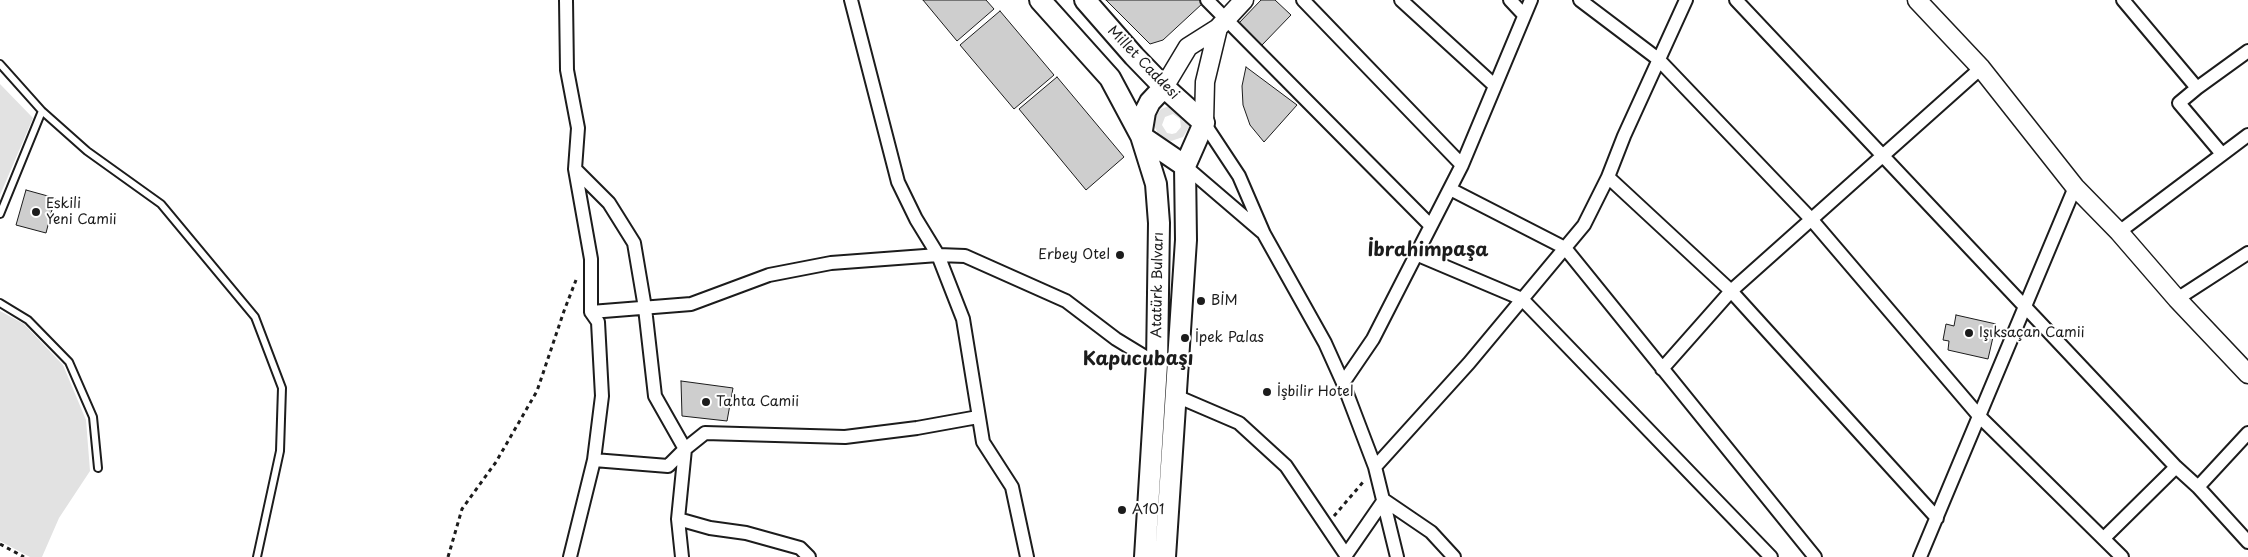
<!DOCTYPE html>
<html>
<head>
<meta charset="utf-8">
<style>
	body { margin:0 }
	canvas { display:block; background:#fff }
</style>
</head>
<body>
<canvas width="2248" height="557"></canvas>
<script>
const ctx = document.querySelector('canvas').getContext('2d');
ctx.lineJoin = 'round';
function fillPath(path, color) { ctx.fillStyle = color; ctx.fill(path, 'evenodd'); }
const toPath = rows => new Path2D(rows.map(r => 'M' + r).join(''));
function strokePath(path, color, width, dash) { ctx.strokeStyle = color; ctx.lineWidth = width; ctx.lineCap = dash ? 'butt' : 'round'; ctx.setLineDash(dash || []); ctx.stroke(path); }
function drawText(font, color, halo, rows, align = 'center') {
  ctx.font = font + ' "Playpen Sans",sans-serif'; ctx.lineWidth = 4; ctx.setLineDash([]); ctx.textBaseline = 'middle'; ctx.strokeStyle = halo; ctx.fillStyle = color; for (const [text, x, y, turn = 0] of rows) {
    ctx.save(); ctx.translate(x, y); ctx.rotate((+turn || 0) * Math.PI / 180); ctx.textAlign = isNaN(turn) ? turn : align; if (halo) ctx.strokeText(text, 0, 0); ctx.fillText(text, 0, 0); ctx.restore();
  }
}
fillPath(toPath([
	[0,84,33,118,0,195],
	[1172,105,1189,120,1189,127,1183,137,1171,141,1159,136,1154,125,1154,119,1161,109],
	[1173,114,1180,119,1181,127,1176,133,1172,134,1167,133,1162,125,1165,117],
	[0,311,24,324,63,365,86,420,90,471,59,518,42,557,30,557,0,541]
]), '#e2e2e2');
const building = toPath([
	[923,0,986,0,994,9,957,41,923,0],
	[1106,0,1199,0,1203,3,1163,40,1150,44,1106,0],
	[1261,0,1275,0,1291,15,1262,45,1239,23,1261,0],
	[1000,11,1054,75,1014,109,960,45,1000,11],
	[1246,67,1297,105,1264,142,1250,125,1243,105,1242,86,1246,67],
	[1057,77,1124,157,1086,190,1019,109,1057,77],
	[26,190,55,198,46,233,16,225,26,190],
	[1956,315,1996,324,1988,359,1948,350,1949,341,1943,340,1946,324,1954,326,1956,315],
	[681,381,733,388,727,421,682,416,681,381]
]);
fillPath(building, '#cecece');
strokePath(building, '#1c1c1c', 1);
const lane = toPath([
	[0,64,42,111,87,151,161,204,255,317,282,388,280,451,257,557],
	[0,214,42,111],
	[0,303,28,320,69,362,93,417,98,468]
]);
const street = toPath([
	[566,0,567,70,578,128,575,169,591,259,591,312,598,322,602,396,594,460,570,557],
	[851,0,898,182,916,219,938,255,963,319,983,442,1012,487,1027,557],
	[1207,0,1430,225],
	[1303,0,1462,165],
	[1401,0,1494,85],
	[1510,0,1524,15],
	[1580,0,1658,59,1811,219,1980,417,2122,557],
	[1736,0,2176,467,2198,487,2248,542],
	[2123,0,2197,88,2248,51],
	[2197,88,2179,103,2222,154],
	[1204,123,1239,176,1264,234,1325,343,1343,383,1375,467,1397,557],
	[1185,166,1262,232],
	[575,169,609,203,634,243,645,308,655,396,685,449,678,519,682,557],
	[1608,177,1731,291,1937,518],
	[1450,189,1565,248,1815,557],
	[2119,232,2248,135],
	[1418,255,1522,299,1771,557],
	[2177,299,2248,253],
	[591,312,691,304,769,275,831,263,938,255,965,256,1066,301,1116,339,1157,364],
	[1662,369,1731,291,1981,68],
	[1343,383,1373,339,1462,165,1531,0],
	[1176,396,1239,423,1286,466,1346,555,1384,500],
	[594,460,668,466,685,449,705,433,845,437,917,428,978,417],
	[1375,467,1469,363,1584,225,1608,177,1624,136,1686,0],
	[2198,487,2248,433],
	[1384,500,1431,532,1454,557],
	[678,519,710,528,746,533,800,548,809,557],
	[2104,538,2176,467],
	[1920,557,2075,187]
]);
const secondary = toPath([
	[1917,0,1981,68,2075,187,2119,232,2177,299,2248,374],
	[1164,87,1188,47,1218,28,1244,0],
	[1204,123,1205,82,1218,28]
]);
const primary = toPath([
	[1040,0,1110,78,1141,136,1185,166],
	[1085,0,1134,56,1164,87,1204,123,1185,166,1186,240,1165,557],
	[1145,557,1157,364,1159,223,1156,184,1141,136,1145,112,1150,102,1164,87]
]);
strokePath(lane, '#1c1c1c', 10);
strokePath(street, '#1c1c1c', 16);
strokePath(secondary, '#1c1c1c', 21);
strokePath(primary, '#1c1c1c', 24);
strokePath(toPath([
	[1334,516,1364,481],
	[0,544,24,557],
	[448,557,462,509,496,462,537,391,564,311,576,280]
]), '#1c1c1c', 3, [4, 4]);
strokePath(lane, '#fff', 6);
strokePath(street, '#fff', 12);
strokePath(secondary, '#fff', 18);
strokePath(primary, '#fff', 20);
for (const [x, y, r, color] of [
	[36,212,5,"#1c1c1c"],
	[1120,255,5,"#1c1c1c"],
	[1201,301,5,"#1c1c1c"],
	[1969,333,5,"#1c1c1c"],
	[1185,338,5,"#1c1c1c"],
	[1267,392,5,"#1c1c1c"],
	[706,402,5,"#1c1c1c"],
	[1122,510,5,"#1c1c1c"]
]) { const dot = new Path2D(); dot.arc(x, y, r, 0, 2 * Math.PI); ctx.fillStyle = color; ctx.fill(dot); strokePath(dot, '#fff', 2); }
drawText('14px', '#1c1c1c', '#fff', [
	["Millet Caddesi",1143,63,46],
	["Atatürk Bulvarı",1158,285,-89]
]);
drawText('14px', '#1c1c1c', '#fff', [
	["Eskili",46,204],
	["Yeni Camii",46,220],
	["Erbey Otel",1110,255,"right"],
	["BİM",1211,301],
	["Işıksaçan Camii",1979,333],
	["İpek Palas",1195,338],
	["İşbilir Hotel",1277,392],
	["Tahta Camii",716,402],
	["A101",1132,510]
], 'left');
drawText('bold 19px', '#1c1c1c', '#fff', [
	["İbrahimpaşa",1428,251],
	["Kapucubaşı",1138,360]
]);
</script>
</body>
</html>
